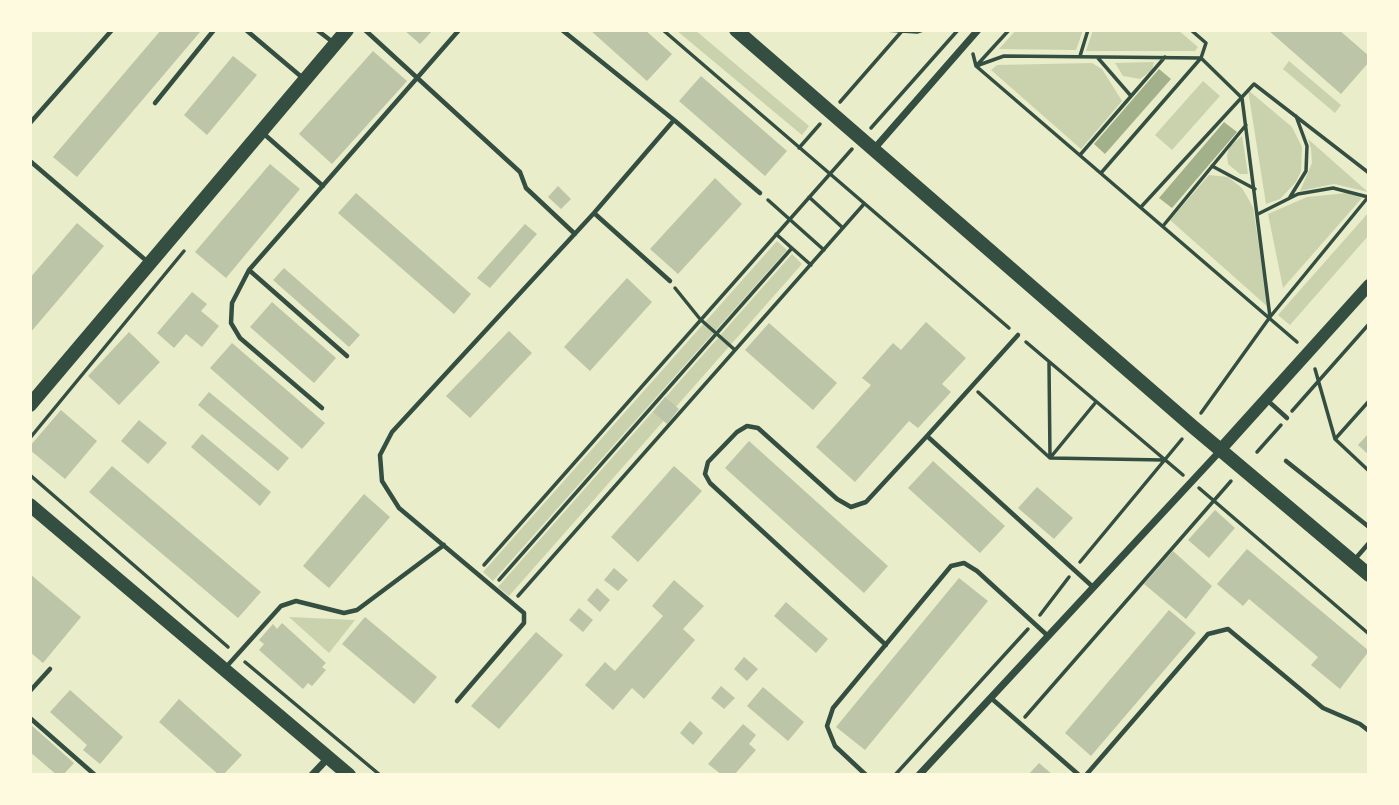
<!DOCTYPE html>
<html>
<head>
<meta charset="utf-8">
<style>
	body { margin:0 }
	#map { position:relative; width:1399px; height:805px; overflow:hidden; background:#e9edc9; font-family:Roboto,sans-serif }
	canvas { display:block }
	.frame { position:absolute; inset:0; border:32px solid #fefae0; pointer-events:none }
</style>
</head>
<body>
<div id="map">
<canvas width="1399" height="805"></canvas>
<div class="frame"></div>
</div>
<script>
const ctx = document.querySelector('canvas').getContext('2d');
ctx.lineJoin = 'round';
function fillPath(path, color) { ctx.fillStyle = color; ctx.fill(path, 'evenodd'); }
const toPath = rows => new Path2D(rows.map(r => 'M' + r).join(''));
function strokePath(path, color, width, dash) { ctx.strokeStyle = color; ctx.lineWidth = width; ctx.lineCap = dash ? 'butt' : 'round'; ctx.setLineDash(dash || []); ctx.stroke(path); }
fillPath(toPath([
	[676,30,695,30,809,126,802,135],
	[1016,30,1083,30,1076,50,999,49],
	[1093,30,1178,30,1198,47,1195,51,1086,51],
	[1289,61,1341,105,1335,113,1283,69],
	[1154,62,1152,70,1140,79,1123,76,1115,63],
	[1092,63,1102,69,1122,101,1081,149,991,70,997,65],
	[1203,81,1220,96,1172,150,1155,135],
	[1248,90,1292,127,1302,147,1301,171,1296,182,1280,199,1266,204],
	[1242,136,1248,174,1240,174,1228,164,1227,155,1230,146],
	[1308,139,1368,192,1334,184,1300,191,1312,163,1311,149],
	[1209,175,1228,177,1242,188,1253,207,1268,307,1170,220],
	[1347,193,1362,198,1283,288,1268,214,1307,197],
	[1369,212,1369,235,1290,325,1278,315],
	[777,241,787,250,493,581,483,572],
	[792,254,802,264,509,596,498,587],
	[289,617,355,620,329,653]
]), '#cad2ad');
fillPath(toPath([
	[1159,69,1171,79,1105,154,1094,144],
	[1224,122,1237,132,1172,208,1159,198]
]), '#a3b18a');
fillPath(toPath([
	[161,30,198,30,200,32,77,177,53,157],
	[404,30,433,30,420,44],
	[590,30,645,30,672,54,647,81],
	[1268,30,1339,30,1369,56,1369,62,1341,94],
	[373,51,407,81,332,164,299,134],
	[233,56,257,75,207,135,184,115],
	[701,76,787,151,765,176,679,101],
	[270,164,300,189,226,278,195,252],
	[715,178,742,204,678,274,650,249],
	[558,186,571,199,561,209,548,197],
	[356,193,471,294,454,314,338,213],
	[77,223,104,246,30,333,30,278],
	[525,224,537,234,490,288,477,278],
	[284,268,360,335,349,347,273,280],
	[627,278,652,302,590,371,564,347],
	[192,292,207,304,201,311,219,326,202,347,186,334,174,348,157,333],
	[272,302,336,358,314,383,250,327],
	[926,322,966,358,942,384,951,392,918,428,909,421,855,482,816,447,871,385,862,378,893,343,901,350],
	[769,323,837,383,813,410,745,350],
	[509,331,532,353,470,418,446,396],
	[129,332,160,362,119,405,88,376],
	[232,343,325,423,302,449,210,368],
	[209,392,289,458,278,471,198,405],
	[665,397,679,409,667,424,653,412],
	[61,410,97,441,65,479,30,450,30,446],
	[139,420,167,443,148,464,121,441],
	[1369,433,1369,455,1358,445],
	[202,434,271,492,260,506,191,447],
	[749,441,888,566,864,593,725,468],
	[933,461,1005,526,980,553,908,488],
	[112,466,261,592,238,618,89,492],
	[674,466,702,491,638,562,611,537],
	[1037,487,1073,518,1054,539,1018,508],
	[364,494,390,517,329,588,303,566],
	[1215,510,1235,528,1209,558,1188,540],
	[1247,549,1369,651,1340,689,1311,665,1318,657,1249,599,1243,606,1217,584],
	[1173,551,1212,586,1186,619,1144,584],
	[614,568,628,580,618,591,604,580],
	[30,574,81,617,43,663,30,652],
	[959,578,988,601,865,750,836,727],
	[674,580,704,606,683,629,695,640,644,699,632,688,613,710,585,685,605,662,615,671,663,616,652,606],
	[597,588,610,600,600,612,587,600],
	[786,602,828,639,816,653,774,616],
	[579,608,593,620,583,632,569,620],
	[1169,610,1196,633,1091,756,1065,733],
	[365,617,437,677,414,704,342,644],
	[282,623,326,663,322,667,326,670,312,686,308,683,303,689,259,650,264,644,259,640,273,624,277,629],
	[536,632,563,655,499,729,471,706],
	[744,657,758,669,747,681,734,669],
	[721,686,735,698,724,709,711,698],
	[763,687,804,722,788,741,747,706],
	[70,690,123,737,100,764,83,750,87,745,50,712],
	[179,699,242,755,223,775,219,775,159,722],
	[690,721,703,733,693,745,680,733],
	[30,724,74,763,63,775,57,775,30,752],
	[743,724,756,735,749,744,756,750,734,775,722,775,708,764],
	[1039,763,1053,775,1028,775]
]), '#bcc5a7');
strokePath(toPath([
	[663,30,1009,328],
	[885,30,917,32,923,30],
	[973,54,976,66,1297,342],
	[1080,56,1088,30],
	[1098,58,1131,96],
	[977,65,1009,30],
	[976,66,1004,56,1201,58,1242,98,1270,317],
	[840,102,902,31],
	[871,128,958,30],
	[799,148,820,124],
	[1080,155,1165,57],
	[1212,166,1255,189],
	[1101,173,1201,58,1206,43,1191,30],
	[809,197,843,228],
	[1290,197,1306,171,1307,146,1296,116],
	[768,200,824,250],
	[1141,207,1254,84,1369,173],
	[1258,214,1298,194,1333,188,1368,197],
	[1163,226,1246,125],
	[776,234,811,265],
	[675,288,700,319,735,350],
	[1026,342,1183,475],
	[1049,363,1050,458,1164,460],
	[1315,369,1335,439,1369,471],
	[978,392,1050,458,1096,402],
	[1292,411,1369,324],
	[1201,413,1270,317,1369,196],
	[30,438,184,251],
	[1336,438,1369,401],
	[1257,452,1281,425],
	[30,475,228,647],
	[1199,488,1369,634],
	[1080,562,1182,439],
	[484,565,852,149],
	[499,580,792,248],
	[518,596,864,204],
	[1040,615,1069,577],
	[245,662,380,775],
	[1025,717,1231,481],
	[895,775,1028,629]
]), '#344e41', 3.5);
strokePath(toPath([
	[246,30,304,79],
	[317,30,334,43],
	[365,30,520,172,526,188,575,234],
	[155,103,214,30],
	[674,120,760,193],
	[30,123,112,30],
	[264,134,323,186],
	[30,161,149,263],
	[594,213,670,281],
	[249,270,347,356],
	[1018,335,927,436,1093,587],
	[1267,400,1287,418],
	[322,408,240,338,231,323,232,303,249,270,459,30],
	[1286,461,1369,527],
	[1356,558,1369,543],
	[886,645,710,483,705,474,708,462,737,432,747,426,758,428,837,499,851,507,866,502,927,436],
	[227,666,281,606,296,601,344,613,357,610,444,545],
	[30,691,50,669],
	[991,698,1079,775],
	[457,701,524,623,524,613,399,508,382,481,380,455,392,432,594,213,674,120,562,30],
	[30,718,95,775],
	[866,775,835,746,827,726,833,708,951,566,964,563,977,571,1048,636],
	[1086,775,1208,634,1228,629,1323,708,1360,724,1369,731]
]), '#344e41', 4.5);
strokePath(toPath([
	[874,149,978,30],
	[312,775,328,758],
	[919,775,1221,450]
]), '#344e41', 7);
strokePath(toPath([
	[1221,449,1369,285]
]), '#344e41', 12);
strokePath(toPath([
	[30,405,347,30],
	[30,505,349,775]
]), '#344e41', 14);
strokePath(toPath([
	[736,30,1192,426,1369,575]
]), '#344e41', 14);
</script>
</body>
</html>
